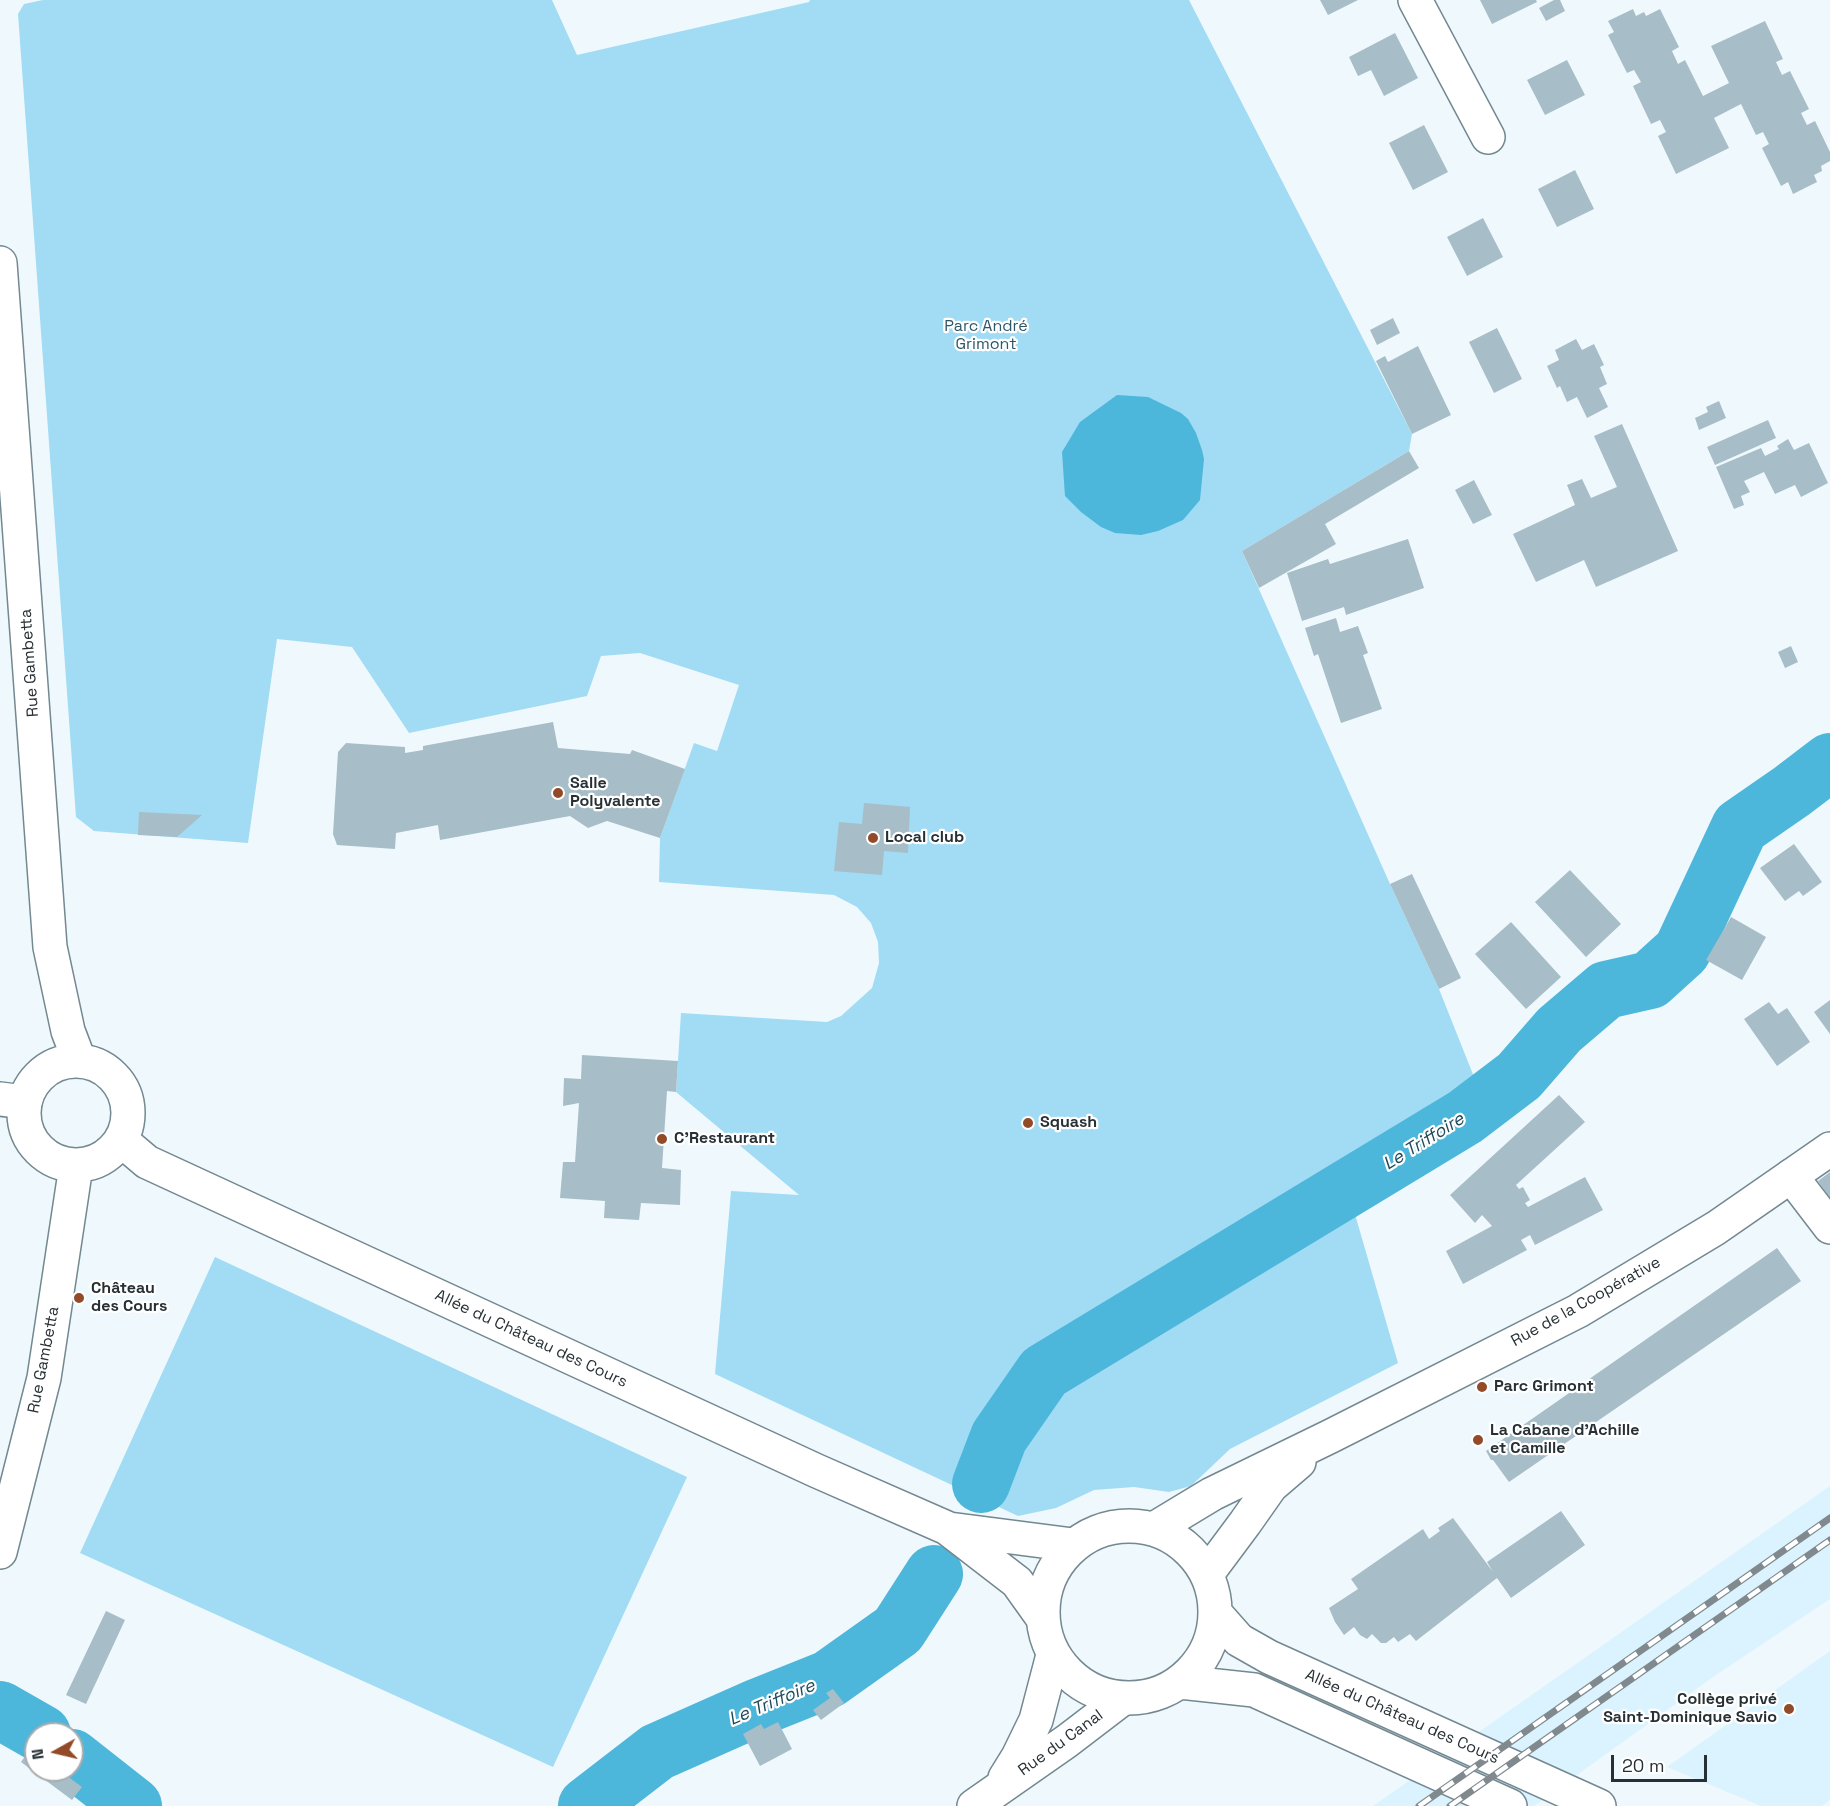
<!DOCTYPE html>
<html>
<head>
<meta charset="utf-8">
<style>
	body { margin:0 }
	#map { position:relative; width:1830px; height:1806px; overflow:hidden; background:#eff9fd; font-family:"Space Grotesk",sans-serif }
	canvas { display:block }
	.north { position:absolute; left:24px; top:1722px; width:60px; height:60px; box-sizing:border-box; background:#fff; border:2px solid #a9acae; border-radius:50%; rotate:262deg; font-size:16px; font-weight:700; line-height:24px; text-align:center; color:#273034 }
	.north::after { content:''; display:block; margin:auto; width:21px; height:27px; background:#924a28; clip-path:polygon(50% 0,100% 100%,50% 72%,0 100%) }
	.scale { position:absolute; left:1611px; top:1755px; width:96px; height:27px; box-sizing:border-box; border:3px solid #273034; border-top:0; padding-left:8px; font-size:18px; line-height:21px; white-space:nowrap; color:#273034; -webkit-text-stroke:4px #fff; paint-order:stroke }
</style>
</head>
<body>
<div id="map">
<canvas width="1830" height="1806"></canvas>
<div class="north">N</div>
<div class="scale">20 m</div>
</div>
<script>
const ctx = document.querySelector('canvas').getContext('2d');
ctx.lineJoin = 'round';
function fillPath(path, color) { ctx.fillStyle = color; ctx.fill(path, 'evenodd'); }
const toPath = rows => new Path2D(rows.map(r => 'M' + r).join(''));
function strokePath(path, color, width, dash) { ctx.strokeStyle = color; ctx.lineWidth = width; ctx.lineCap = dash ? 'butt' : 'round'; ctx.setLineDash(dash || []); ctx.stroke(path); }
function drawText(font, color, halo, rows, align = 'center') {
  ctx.font = font + ' "Space Grotesk",sans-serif'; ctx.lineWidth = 4.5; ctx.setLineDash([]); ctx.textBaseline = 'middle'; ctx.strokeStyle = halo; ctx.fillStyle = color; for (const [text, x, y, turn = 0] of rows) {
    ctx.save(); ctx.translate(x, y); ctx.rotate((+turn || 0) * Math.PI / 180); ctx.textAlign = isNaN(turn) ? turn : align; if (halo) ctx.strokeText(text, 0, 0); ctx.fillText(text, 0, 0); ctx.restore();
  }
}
fillPath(toPath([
	[1830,1486,1830,1599,1713,1677,1534,1806,1373,1806],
	[1830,1651,1830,1800,1822,1806,1761,1806,1667,1767]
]), '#daf3fe');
fillPath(toPath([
	[43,0,552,0,577,55,809,2,810,0,1189,0,1412,434,1409,451,1242,551,1390,884,1439,989,1484,1102,1348,1190,1398,1363,1230,1449,1191,1486,1169,1492,1134,1487,1094,1490,1056,1508,1018,1516,715,1374,731,1191,799,1195,676,1092,681,1013,827,1022,841,1016,872,988,879,963,878,942,871,923,857,907,834,895,659,882,660,838,694,743,717,751,739,685,640,653,601,656,587,696,409,733,352,647,277,639,248,843,94,831,76,817,18,14,24,4],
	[215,1257,687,1477,553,1767,80,1553]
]), '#a1dcf4');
fillPath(toPath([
	[1117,395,1148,397,1181,413,1188,419,1196,433,1202,450,1204,459,1200,500,1183,520,1158,531,1141,535,1115,533,1101,527,1081,512,1065,496,1062,452,1080,422]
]), '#4db6db');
strokePath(toPath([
	[981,1484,999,1437,1044,1372,1465,1117,1519,1076,1559,1030,1606,990,1650,980,1682,951,1740,827,1792,791,1830,762],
	[0,1710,42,1734],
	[72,1758,133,1806],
	[587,1806,657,1752,754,1709,829,1679,898,1630,934,1574]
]), '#4db6db', 58);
fillPath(toPath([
	[1320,0,1358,0,1328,15],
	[1480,0,1536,0,1537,2,1492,24],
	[1554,0,1560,0,1565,11,1546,21,1539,8],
	[1633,9,1636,16,1644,12,1646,16,1660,9,1679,47,1672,51,1678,64,1685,60,1703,96,1729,83,1711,46,1765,21,1783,59,1776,62,1782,75,1790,71,1809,109,1801,113,1807,125,1815,121,1830,152,1830,161,1821,166,1822,171,1814,175,1817,182,1793,194,1788,182,1781,186,1762,148,1769,144,1763,132,1756,135,1741,104,1714,118,1729,148,1676,174,1658,136,1666,132,1660,120,1651,124,1633,86,1641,82,1634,70,1627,73,1608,35,1614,32,1608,21],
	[1395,33,1418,78,1384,96,1371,70,1358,76,1349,57],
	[1567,60,1585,95,1545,115,1527,80],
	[1424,125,1448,172,1413,190,1389,143],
	[1575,170,1594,209,1557,227,1538,189],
	[1483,218,1503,257,1467,276,1447,237],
	[1393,318,1400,333,1377,345,1370,330],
	[1497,328,1522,379,1494,393,1469,342],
	[1576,339,1582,350,1594,344,1604,365,1600,367,1607,384,1599,388,1608,407,1587,418,1577,397,1567,402,1560,386,1557,388,1547,366,1559,360,1555,350],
	[1418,346,1451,415,1412,434,1376,361,1385,356,1388,362],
	[1719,401,1726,418,1699,430,1695,418,1708,412,1706,407],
	[1768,420,1776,438,1715,465,1707,447],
	[1622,424,1678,551,1596,587,1584,560,1536,582,1513,534,1575,505,1567,485,1582,479,1591,498,1617,487,1594,436],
	[1788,439,1794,450,1809,443,1828,483,1801,497,1795,485,1775,494,1764,472,1744,481,1750,492,1741,496,1744,505,1734,509,1716,467,1761,448,1765,456,1779,449,1777,446],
	[1409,451,1419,468,1325,524,1336,544,1259,588,1242,551],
	[1474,480,1492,515,1473,524,1455,490],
	[1408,539,1424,588,1346,615,1344,607,1302,621,1287,573,1328,559,1330,564],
	[1336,618,1340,632,1358,626,1368,653,1363,655,1382,709,1341,723,1318,654,1314,656,1305,628],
	[1791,646,1798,662,1785,668,1778,652],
	[553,722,558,748,630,754,632,750,685,769,660,838,607,821,588,828,570,816,440,840,438,825,396,833,395,849,337,845,333,834,338,752,346,743,405,747,405,753,423,750,423,746],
	[864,803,910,807,908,853,884,851,882,875,834,871,839,822,862,824],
	[139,812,202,815,177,837,138,835],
	[1794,844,1822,882,1803,896,1799,891,1785,901,1760,868],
	[1570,870,1621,924,1586,957,1535,902],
	[1412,874,1461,978,1439,989,1390,884],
	[1731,917,1766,937,1742,980,1706,960],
	[1511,922,1561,977,1526,1009,1475,954],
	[1830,1000,1830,1034,1814,1012],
	[1769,1002,1778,1014,1787,1008,1810,1042,1777,1066,1744,1019],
	[582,1055,678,1061,676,1092,667,1091,662,1168,681,1170,680,1205,641,1203,639,1220,604,1218,605,1201,560,1198,563,1162,575,1162,579,1103,563,1106,564,1078,581,1079],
	[1559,1095,1585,1122,1516,1185,1519,1189,1523,1187,1530,1200,1525,1203,1528,1207,1585,1177,1603,1210,1535,1245,1530,1235,1521,1240,1527,1250,1463,1284,1446,1251,1492,1226,1482,1215,1475,1223,1450,1195],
	[1830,1172,1830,1198,1818,1181],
	[1777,1248,1801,1281,1509,1482,1493,1460,1491,1460,1486,1451],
	[1561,1511,1585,1545,1511,1598,1497,1578,1416,1641,1410,1634,1398,1642,1394,1637,1386,1643,1381,1643,1372,1634,1367,1639,1360,1635,1354,1627,1344,1635,1335,1622,1329,1608,1358,1589,1351,1579,1423,1529,1429,1539,1440,1531,1438,1528,1453,1518,1493,1572,1487,1562],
	[106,1611,125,1620,86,1704,66,1695],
	[833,1689,844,1703,821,1720,813,1710,830,1698,826,1693],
	[778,1722,792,1749,760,1766,743,1734,761,1724,764,1729],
	[30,1749,36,1753,36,1770,59,1770,82,1787,72,1800,21,1762]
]), '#a7bdc7');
const minor = toPath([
	[1415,0,1488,137],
	[0,1099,25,1102],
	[1791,1176,1830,1227],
	[1005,1778,1018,1757,1036,1720,1053,1655],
	[974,1806,1067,1741,1122,1699]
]);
const tertiary = toPath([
	[0,263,50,947,68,1031,79,1060],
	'24 1113a52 52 0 1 1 104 0a52 52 0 1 1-104 0Z',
	[121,1140,147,1162,817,1471,947,1528,1017,1582,1042,1617],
	'1043 1612a86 86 0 1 1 172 0a86 86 0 1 1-172 0Z',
	[949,1529,1073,1545],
	[1154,1529,1212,1494,1331,1436,1578,1311,1716,1228,1830,1149],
	[0,1552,44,1378,76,1166],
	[1207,1574,1245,1523,1271,1486,1299,1462],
	[1216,1614,1239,1640,1269,1657,1599,1806],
	[1180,1682,1254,1690,1510,1806]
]);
strokePath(minor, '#738891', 36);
strokePath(tertiary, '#738891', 36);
strokePath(minor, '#fff', 33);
strokePath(tertiary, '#fff', 33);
const rail = toPath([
	[1419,1806,1830,1518],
	[1450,1806,1830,1540]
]);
strokePath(rail, '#808a8e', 7);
strokePath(rail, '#fff', 4.5, [14]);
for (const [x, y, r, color] of [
	[558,793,6,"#924a28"],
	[873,838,6,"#924a28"],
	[1028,1123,6,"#924a28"],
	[662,1139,6,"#924a28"],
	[79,1298,6,"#924a28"],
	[1482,1387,6,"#924a28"],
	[1478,1440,6,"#924a28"],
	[1789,1709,6,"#924a28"]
]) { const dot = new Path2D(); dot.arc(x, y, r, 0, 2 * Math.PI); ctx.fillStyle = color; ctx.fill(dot); strokePath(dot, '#fff', 2); }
drawText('16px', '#2c5869', '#fff', [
	["Parc André",986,327],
	["Grimont",986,345]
]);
drawText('16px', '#273034', '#fff', [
	["Rue Gambetta",30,663,-94],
	["Rue de la Coopérative",1586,1302,-29],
	["Allée du Château des Cours",531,1339,25],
	["Rue Gambetta",44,1360,-79],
	["Allée du Château des Cours",1402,1717,24],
	["Rue du Canal",1061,1743,-36]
]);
drawText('bold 16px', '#273034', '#fff', [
	["Salle",570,784],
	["Polyvalente",570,802],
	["Local club",885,838],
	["Squash",1040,1123],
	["C'Restaurant",674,1139],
	["Château",91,1289],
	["des Cours",91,1307],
	["Parc Grimont",1494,1387],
	["La Cabane d'Achille",1490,1431],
	["et Camille",1490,1449],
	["Collège privé",1777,1700,"right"],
	["Saint-Dominique Savio",1777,1718,"right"]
], 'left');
drawText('italic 18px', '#1e4b5b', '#fff', [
	["Le Triffoire",1424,1142,-32],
	["Le Triffoire",772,1703,-23]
]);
</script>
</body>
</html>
